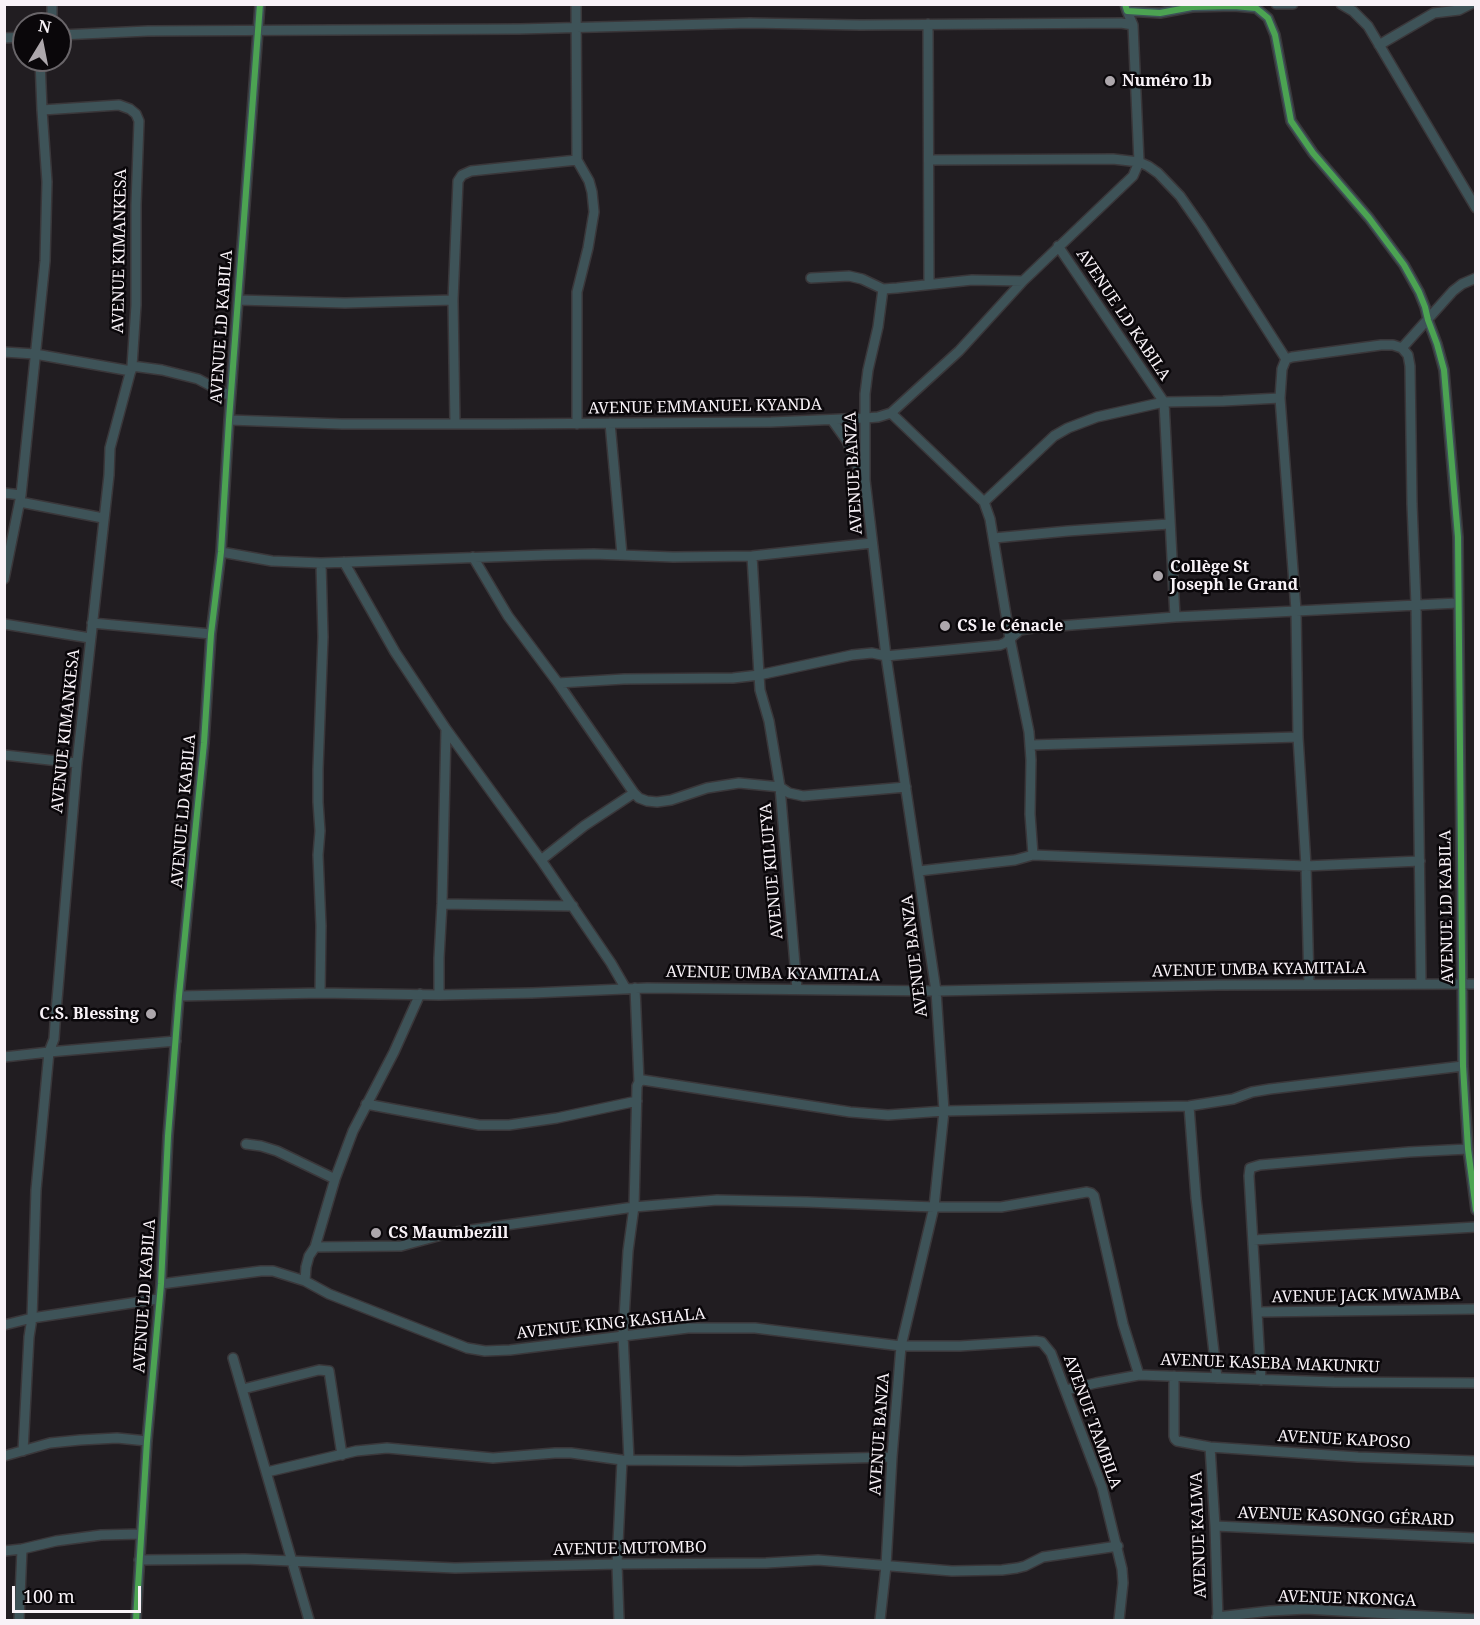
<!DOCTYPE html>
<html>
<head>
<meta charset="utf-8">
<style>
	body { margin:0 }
	#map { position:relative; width:1480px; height:1625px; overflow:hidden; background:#211d21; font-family:"Noto Serif",serif }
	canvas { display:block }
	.frame { position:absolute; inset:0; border:6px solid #f8f2f7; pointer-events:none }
	.north { position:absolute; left:12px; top:12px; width:60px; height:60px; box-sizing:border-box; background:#0a070a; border:2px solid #696569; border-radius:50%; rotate:10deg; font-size:16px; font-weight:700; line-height:24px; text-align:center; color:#f8f2f7 }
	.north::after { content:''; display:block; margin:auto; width:21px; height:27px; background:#ada7ac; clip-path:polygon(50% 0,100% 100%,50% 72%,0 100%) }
	.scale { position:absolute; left:12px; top:1586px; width:129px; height:27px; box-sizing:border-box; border:3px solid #f8f2f7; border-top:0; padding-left:8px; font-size:18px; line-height:21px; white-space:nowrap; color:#f8f2f7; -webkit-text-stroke:4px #0a070a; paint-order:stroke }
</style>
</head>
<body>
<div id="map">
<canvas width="1480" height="1625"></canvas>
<div class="frame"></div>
<div class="north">N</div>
<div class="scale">100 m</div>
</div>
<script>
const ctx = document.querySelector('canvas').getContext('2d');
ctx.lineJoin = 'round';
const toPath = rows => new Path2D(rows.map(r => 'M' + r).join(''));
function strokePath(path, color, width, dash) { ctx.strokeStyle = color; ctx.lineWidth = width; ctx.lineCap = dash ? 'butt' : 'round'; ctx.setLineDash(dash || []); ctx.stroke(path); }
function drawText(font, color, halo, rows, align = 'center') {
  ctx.font = font + ' "Noto Serif",serif'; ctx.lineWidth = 5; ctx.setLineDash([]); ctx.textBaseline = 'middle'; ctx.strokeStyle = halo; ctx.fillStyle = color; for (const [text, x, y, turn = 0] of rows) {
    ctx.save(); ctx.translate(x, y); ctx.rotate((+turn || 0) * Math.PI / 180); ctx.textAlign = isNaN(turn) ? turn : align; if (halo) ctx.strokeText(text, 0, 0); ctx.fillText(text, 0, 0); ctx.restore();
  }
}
const minor = toPath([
	[1125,4,1127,11,1160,13,1192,7,1234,6,1256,8,1268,18,1275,35,1291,121,1313,153,1369,218,1404,265,1419,292,1425,307,1428,320,1437,344,1444,370,1458,537,1463,1066,1468,1149,1476,1210],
	[1276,4,1293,4],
	[1341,4,1353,11,1368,26,1476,208],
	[52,24,52,4],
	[928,24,929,284],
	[60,35,148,31,519,29,750,23,860,25,1121,23,1133,25],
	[4,38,24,37],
	[1379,45,1434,13,1459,10,1471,4],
	[577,160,589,181,592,192,594,212,588,248,577,292,577,424],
	[929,160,1113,159,1139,162,1148,166,1158,173,1180,196,1201,226,1286,359],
	[1058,246,1164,402,1175,617],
	[811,278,849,276,862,279,883,289,897,288,972,280,1023,281],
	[238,300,345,303,453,300],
	[1402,348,1453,291,1462,284,1476,278],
	[4,352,35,354,131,371],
	[132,366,162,370,198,379,230,396],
	[1280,398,1296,610,1298,737,1306,866,1309,984],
	[891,413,984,502,990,519,1010,639,1029,732,1031,760,1030,814,1033,855],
	[229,420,342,424,504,424,771,422,866,418,878,417,891,413,959,351,1023,281,1133,176,1139,162,1133,25,1127,11],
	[832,420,847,441,859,470,865,480],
	[610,423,622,555],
	[455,424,453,300,458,181,462,175,471,171,577,160,576,4],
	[4,493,21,495],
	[20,502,103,518],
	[984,502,1054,436,1068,428,1097,417,1164,402,1223,401,1280,398,1282,369,1286,359,1292,357,1381,345,1393,345,1402,348,1408,355,1410,366,1412,504,1416,604,1421,983],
	[994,538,1068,531,1169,524],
	[221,552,272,561,321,563,545,555,594,554,673,557,752,556,872,543],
	[752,556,759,675,852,655,872,653,886,656,1000,645,1005,643,1020,630,1033,628,1175,617,1458,603],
	[473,557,508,616,558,683,624,679,733,678,759,675,760,690,769,721,780,787,789,793,803,796,906,787],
	[344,562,395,652,446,729,541,860,611,963,626,989],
	[4,579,21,495,45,261,47,182,42,110,40,60],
	[92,623,211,634],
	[4,624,90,638],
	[1031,745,1298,737],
	[4,755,77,763],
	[634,793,639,798,647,801,657,802,671,800,707,788,739,783,780,787,797,989],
	[541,860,584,826,634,793,558,683],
	[919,871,1015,860,1033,855,1306,866,1420,861],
	[442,904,573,906],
	[635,988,639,1082],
	[320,993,321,926,318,855,320,831,318,802,318,769,323,637,321,563],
	[439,995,439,958,442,904,446,729],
	[179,996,320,993,439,995,532,993,647,988,936,991,1219,985,1476,984],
	[4,1057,49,1052,176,1041],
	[366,1104,479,1125,509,1125,557,1118,637,1101],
	[1189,1106,1196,1198,1217,1378],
	[246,1144,261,1146,277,1151,335,1179],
	[1253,1240,1476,1227],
	[315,1247,335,1179,353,1131,394,1052,420,994],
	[305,1281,329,1294,467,1348,485,1351,510,1350,688,1328,755,1328,901,1346,960,1346,1036,1341,1042,1342,1051,1353,1102,1487,1122,1569,1123,1583,1119,1620],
	[161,1284,261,1271,273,1271,305,1281,306,1267,309,1256,315,1247,401,1246,449,1233,634,1207,717,1200,807,1202,934,1207,1001,1207,1087,1192,1091,1193,1094,1196,1123,1324,1139,1375],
	[1258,1312,1476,1309],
	[4,1325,32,1318,158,1299],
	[233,1358,309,1620],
	[1174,1376,1174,1436,1175,1439,1177,1441,1210,1447,1358,1457,1476,1461],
	[1261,1380,1249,1176,1250,1168,1260,1165,1409,1152,1468,1149],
	[243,1389,319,1370,329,1371,342,1455],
	[1066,1390,1096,1383,1139,1375,1334,1382,1476,1383],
	[1210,1447,1215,1526,1218,1620],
	[23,1451,29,1337,32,1318,36,1190,49,1052,54,1039,55,1024,77,763,109,475,110,448,132,366,136,305,136,205,139,121,136,114,130,109,119,105,42,110],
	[4,1456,50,1443,80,1440,117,1438,147,1441],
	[629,1460,623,1335,628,1251,634,1207,637,1086,639,1082,643,1080,850,1112,888,1115,944,1111,1189,1106,1233,1099,1252,1092,1270,1089,1463,1066],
	[267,1472,356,1451,387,1448,493,1458,555,1453,571,1453,622,1460,741,1461,892,1457],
	[1215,1526,1475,1538],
	[4,1551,22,1549,56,1541,101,1535,141,1534],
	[139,1560,245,1559,455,1568,617,1564,766,1563,818,1560,952,1571,1002,1570,1017,1568,1025,1566,1043,1557,1118,1546],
	[1217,1617,1270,1611,1306,1609,1476,1619],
	[19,1620,22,1549],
	[136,1620,147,1441,161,1284,168,1136,179,996,204,743,211,634,221,552,229,420,260,4],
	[619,1620,617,1564,622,1460],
	[880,1620,886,1566,892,1457,901,1346,934,1207,944,1111,936,991,886,656,865,480,865,394,868,370,878,327,883,289]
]);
strokePath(minor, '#3a373a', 12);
strokePath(minor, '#3e5358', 9);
strokePath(toPath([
	[1125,4,1127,11,1160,13,1192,7,1234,6,1256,8,1268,18,1275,35,1291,121,1313,153,1369,218,1404,265,1419,292,1425,307,1428,320,1437,344,1444,370,1458,537,1463,1066,1468,1149,1476,1210],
	[136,1620,147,1441,161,1284,168,1136,179,996,204,743,211,634,221,552,229,420,260,4]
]), '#4ca352', 6);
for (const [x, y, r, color] of [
	[1110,81,6,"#ada7ac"],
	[1158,576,6,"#ada7ac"],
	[945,626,6,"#ada7ac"],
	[151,1014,6,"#ada7ac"],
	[376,1233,6,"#ada7ac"]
]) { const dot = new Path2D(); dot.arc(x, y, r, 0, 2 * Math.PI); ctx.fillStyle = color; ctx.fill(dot); strokePath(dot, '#0a070a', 2); }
drawText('bold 16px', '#f8f2f7', '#0a070a', [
	["Numéro 1b",1122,81],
	["Collège St",1170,567],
	["Joseph le Grand",1170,585],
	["CS le Cénacle",957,626],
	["C.S. Blessing",139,1014,"right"],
	["CS Maumbezill",388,1233]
], 'left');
drawText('16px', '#f8f2f7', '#0a070a', [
	["AVENUE KIMANKESA",120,251,-89],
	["AVENUE LD KABILA",1123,315,56],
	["AVENUE LD KABILA",222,327,-86],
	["AVENUE EMMANUEL KYANDA",705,407,-1],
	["AVENUE BANZA",854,473,-93],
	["AVENUE KIMANKESA",66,731,-84],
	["AVENUE LD KABILA",184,811,-85],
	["AVENUE KILUFYA",772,871,-95],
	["AVENUE LD KABILA",1447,907,-91],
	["AVENUE BANZA",915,956,-97],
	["AVENUE UMBA KYAMITALA",1259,970,-1],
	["AVENUE UMBA KYAMITALA",773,974,1],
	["AVENUE LD KABILA",145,1296,-86],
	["AVENUE JACK MWAMBA",1366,1296,-1],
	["AVENUE KING KASHALA",611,1324,-6],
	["AVENUE KASEBA MAKUNKU",1270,1364,2],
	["AVENUE TAMBILA",1092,1422,70],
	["AVENUE BANZA",880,1434,-86],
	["AVENUE KAPOSO",1344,1440,3],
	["AVENUE KASONGO GÉRARD",1346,1517,2],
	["AVENUE KALWA",1199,1535,-92],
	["AVENUE MUTOMBO",630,1549,-1],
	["AVENUE NKONGA",1347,1599,2]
]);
</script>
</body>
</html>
